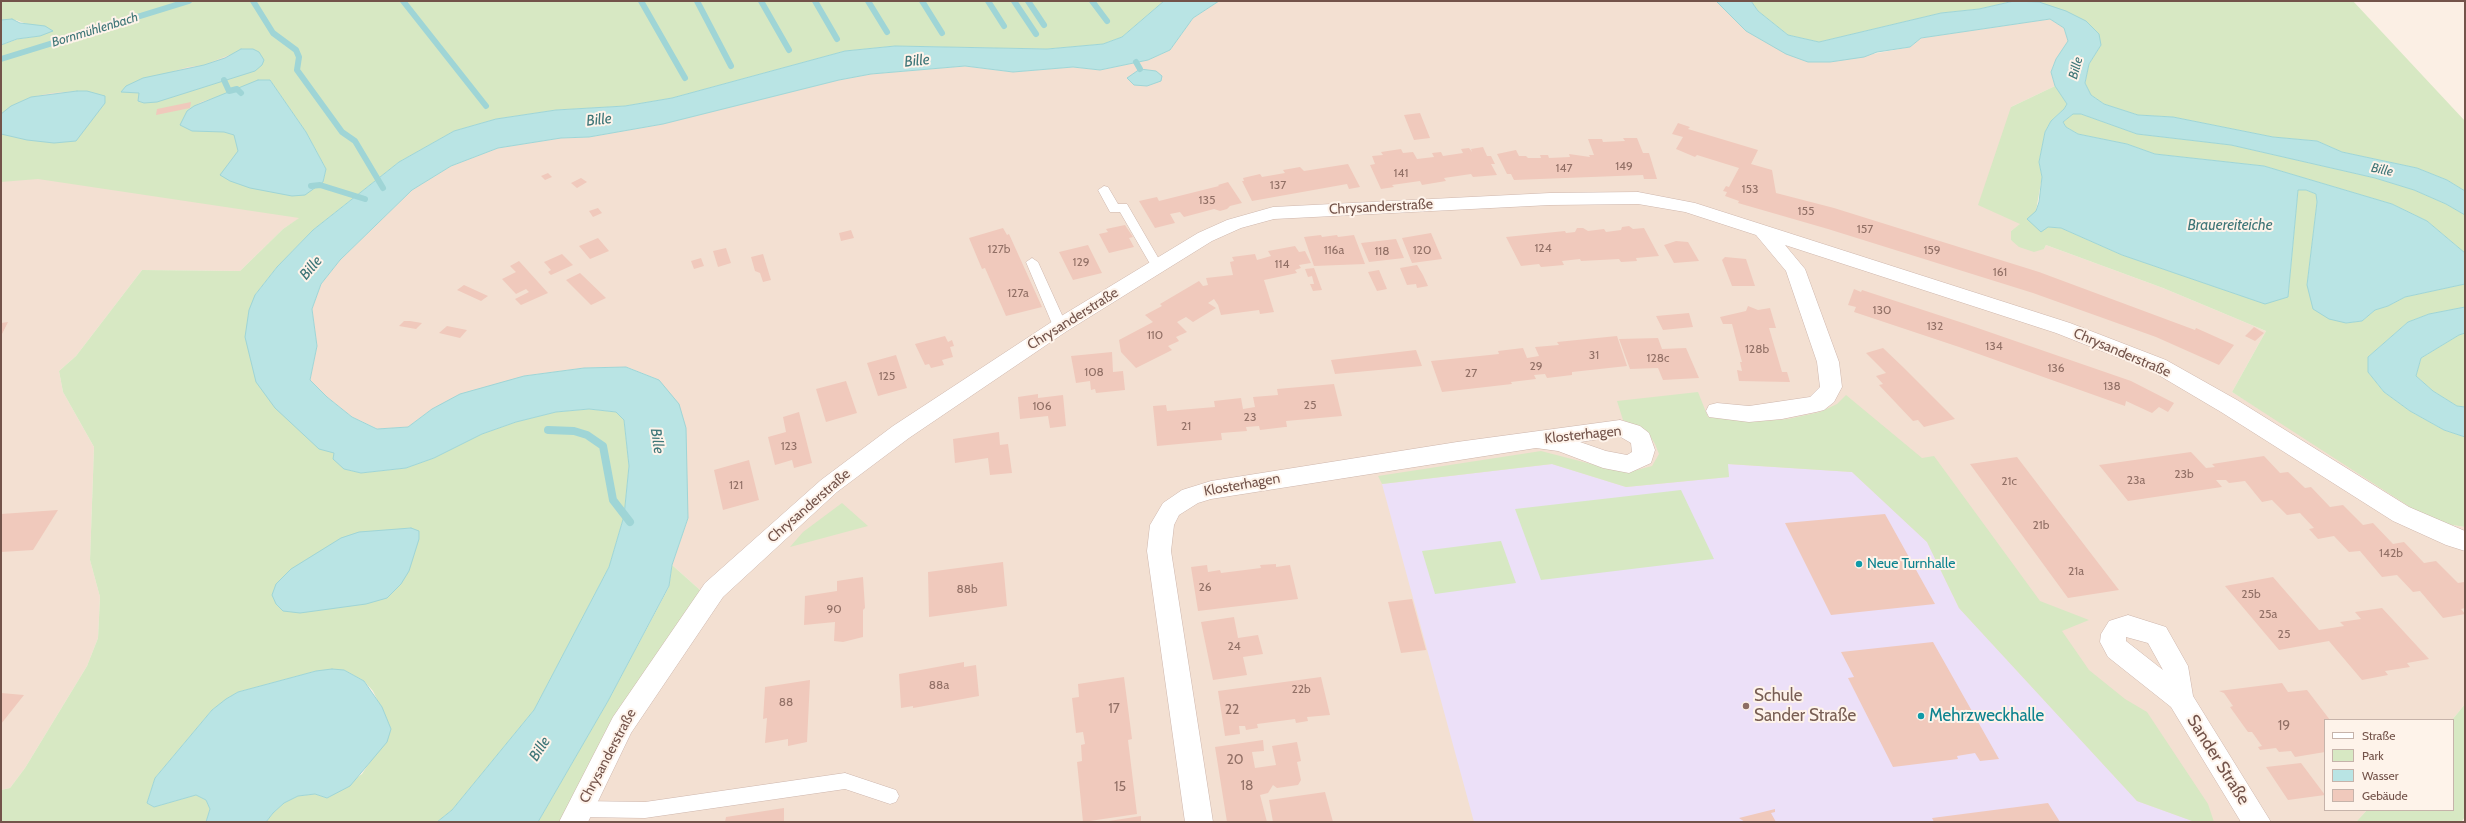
<!DOCTYPE html>
<html>
<head>
<meta charset="utf-8">
<style>
	body { margin:0 }
	#map { position:relative; width:2466px; height:823px; overflow:hidden; background:#fbefe4; font-family:Cabin,sans-serif }
	canvas { display:block }
	.frame { position:absolute; inset:0; border:2px solid #73534a; pointer-events:none }
	.legend { position:absolute; left:2324px; top:719px; width:130px; height:92px; box-sizing:border-box; background:#fef3ea; border:1px solid #c6b3aa; margin:0; padding:5px 7px; list-style:none; font-size:12px; color:#73534a }
	.legend li { display:flex; align-items:center; gap:8px; height:20px }
	.legend b { width:20px; border:1px solid #c6b3aa }
</style>
</head>
<body>
<div id="map">
<canvas width="2466" height="823"></canvas>
<div class="frame"></div>
<ul class="legend">
<li><b style="height:5px;background:#fff"></b>Straße</li>
<li><b style="height:11px;background:#d7e8c3"></b>Park</li>
<li><b style="height:11px;background:#b9e4e4"></b>Wasser</li>
<li><b style="height:11px;background:#f0c9bc"></b>Gebäude</li>
</ul>
</div>
<script>
const ctx = document.querySelector('canvas').getContext('2d');
ctx.lineJoin = 'round';
function fillPath(path, color) { ctx.fillStyle = color; ctx.fill(path, 'evenodd'); }
const toPath = rows => new Path2D(rows.map(r => 'M' + r).join(''));
function strokePath(path, color, width, dash) { ctx.strokeStyle = color; ctx.lineWidth = width; ctx.lineCap = dash ? 'butt' : 'round'; ctx.setLineDash(dash || []); ctx.stroke(path); }
function drawText(font, color, halo, rows, align = 'center') {
  ctx.font = font + ' Cabin,sans-serif'; ctx.lineWidth = 4; ctx.setLineDash([]); ctx.textBaseline = 'middle'; ctx.strokeStyle = halo; ctx.fillStyle = color; for (const [text, x, y, turn = 0] of rows) {
    ctx.save(); ctx.translate(x, y); ctx.rotate((+turn || 0) * Math.PI / 180); ctx.textAlign = isNaN(turn) ? turn : align; if (halo) ctx.strokeText(text, 0, 0); ctx.fillText(text, 0, 0); ctx.restore();
  }
}
fillPath(toPath([
	[245,1,300,218,283,229,240,271,142,270,76,356,59,371,63,392,94,447,90,560,100,597,98,638,87,666,25,768,10,788,1,790,1,63],
	[1219,1,1716,1,1830,62,1910,47,1921,38,2050,19,2064,28,2068,41,2056,59,2051,72,2055,86,2011,107,2021,224,2011,231,2011,240,2044,249,2046,245,2163,288,2266,331,2232,392,2446,524,2465,527,2465,704,2452,720,2325,720,2325,810,2367,810,2356,822,573,822,709,598,672,565,688,518,659,380,627,367,584,368,524,376,432,409,408,427,378,429,352,417,327,397,310,380,317,346,312,309,321,284,340,260,412,190,451,166,498,148,561,138,589,137,663,124,839,80,871,74,965,66,1013,72,1073,67,1100,70,1148,60,1170,50,1193,18]
]), '#f3e0d2');
fillPath(toPath([
	[1552,464,1626,487,1729,477,1727,464,1852,472,1927,542,1959,608,2137,801,2195,822,1474,822,1382,484]
]), '#ece0f8');
fillPath(toPath([
	[1,1,1164,1,1122,37,1103,44,1047,49,895,46,845,51,672,98,625,106,556,110,496,119,454,131,399,162,313,230,277,267,255,295,344,469,361,473,406,468,434,458,482,434,516,422,556,412,589,409,616,412,624,420,629,466,624,516,609,567,534,710,452,810,437,822,266,822,273,813,284,803,298,796,315,794,327,798,362,774,391,729,373,691,364,681,344,670,316,671,238,692,212,710,155,778,147,803,154,807,196,795,206,800,210,809,206,822,1,822,1,790,10,788,25,768,87,666,98,638,100,597,90,560,94,447,63,392,59,371,76,356,142,270,240,271,283,229,299,218,38,179,1,182,1,134,27,140,54,143,76,141,105,103,104,96,77,91,52,93,31,97,11,106,1,114,1,45,18,39,40,36,45,26,32,26,16,20,1,20],
	[229,55,255,71,157,102,144,103,138,101,139,93,130,93,161,75,188,67,204,65],
	[270,80,306,132,326,169,323,182,315,188,227,165,238,151,234,135,224,132,192,131,180,125,187,111,201,102],
	[411,528,387,598,391,531],
	[1751,1,2014,1,1979,9,1941,13,1819,42,1788,35,1758,11],
	[2020,1,2353,1,2465,121,2465,191,2447,180,2417,168,2342,152,2317,141,2273,137,2173,117,2138,115,2104,104,2091,95,2085,83,2089,64,2101,45,2039,2],
	[2055,86,2067,104,2064,109,2051,121,2045,132,2039,162,2042,177,2036,211,2048,227,2061,228,2122,255,2260,302,2288,297,2298,190,2306,190,2316,194,2317,202,2307,285,2346,323,2362,321,2375,310,2388,306,2405,297,2465,284,2465,307,2429,314,2408,322,2368,357,2368,372,2384,392,2410,411,2444,430,2465,437,2465,527,2446,524,2413,509,2232,392,2266,331,2163,288,2046,245,2044,249,2034,252,2019,247,2011,240,2011,231,2020,224,1978,205,2011,107],
	[2073,114,2081,114,2137,134,2231,145,2375,178,2414,190,2446,204,2465,215,2465,253,2427,221,2392,204,2264,166,2155,154,2127,144,2078,134,2066,127,2063,122],
	[2465,333,2465,407,2457,406,2433,391,2416,376,2421,358,2459,335],
	[1698,392,1708,417,1751,422,1788,419,1820,412,1837,404,1846,395,1922,458,1934,456,2040,601,2089,620,2062,631,2089,670,2125,699,2147,712,2208,804,2214,822,2195,822,2137,801,1959,608,1927,542,1852,472,1728,464,1729,477,1626,487,1552,464,1382,484,1378,476,1541,451,1618,471,1633,471,1652,466,1659,454,1655,444,1647,431,1623,420,1617,401],
	[1681,490,1714,559,1541,580,1515,509],
	[842,503,868,526,790,547,803,532],
	[1501,541,1516,583,1435,594,1422,551],
	[672,565,709,598,573,822,538,822,608,701,669,587],
	[2465,704,2465,817,2461,822,2356,822,2367,810,2453,810,2452,720]
]), '#d7e8c3');
const water = toPath([
	[1164,1,1219,1,1193,18,1170,50,1148,60,1100,70,1073,67,1013,72,965,66,871,74,839,80,663,124,589,137,561,138,498,148,451,166,412,190,340,260,321,284,312,309,317,346,310,380,327,397,352,417,377,429,408,427,432,409,460,394,524,376,584,368,626,367,659,380,679,404,686,428,688,518,672,565,669,586,608,701,538,822,437,822,452,810,534,710,609,567,624,516,629,466,624,420,616,412,589,409,556,412,516,422,482,434,434,458,406,468,361,473,344,469,333,459,334,453,319,449,275,408,256,382,245,337,249,310,255,295,277,267,313,230,399,162,454,131,496,119,556,110,625,106,672,98,845,51,895,46,1047,49,1103,44,1122,37,1164,1],
	[1716,1,1751,1,1758,11,1788,35,1819,42,1941,13,1979,9,2014,1,2039,2,2066,11,2086,21,2099,34,2101,45,2089,64,2085,83,2091,95,2104,104,2138,115,2173,117,2273,137,2317,141,2342,152,2417,168,2447,180,2465,191,2465,215,2446,204,2414,190,2375,178,2231,145,2137,134,2081,114,2073,114,2063,122,2066,127,2078,134,2127,144,2155,154,2264,166,2392,204,2427,221,2465,253,2465,284,2405,297,2388,306,2375,310,2362,321,2346,323,2329,319,2313,309,2307,285,2317,202,2316,194,2306,190,2298,190,2288,297,2265,304,2122,255,2061,228,2048,227,2041,232,2027,219,2036,211,2039,202,2042,177,2039,162,2045,132,2051,121,2064,109,2067,104,2055,86,2051,72,2056,59,2068,41,2064,28,2050,19,1921,38,1910,47,1877,52,1864,57,1830,62,1808,62,1786,54,1746,31,1716,1],
	[12,19,20,23,45,26,53,31,40,36,17,39,1,45,1,20,12,19],
	[241,49,253,49,259,52,264,60,262,65,255,71,157,102,144,103,138,101,139,93,121,92,126,86,143,78,204,65,225,58,241,49],
	[1140,69,1156,71,1162,76,1161,81,1147,86,1134,85,1127,78,1140,69],
	[258,80,270,80,306,132,326,169,323,182,305,195,292,196,250,188,230,181,220,175,238,151,234,135,224,132,192,131,180,125,187,111,194,106,258,80],
	[77,91,87,91,105,96,105,103,76,141,54,143,27,140,1,134,1,114,11,106,31,97,77,91],
	[2465,307,2465,333,2459,335,2421,358,2416,376,2433,391,2457,406,2465,407,2465,437,2444,430,2410,411,2384,392,2368,372,2368,357,2408,322,2429,314,2465,307],
	[411,528,419,531,419,539,409,571,401,584,387,598,366,604,300,613,283,611,276,604,272,595,276,584,291,569,341,538,359,532,411,528],
	[332,669,344,670,364,681,382,707,391,729,387,742,350,786,327,798,315,794,298,796,284,803,273,813,266,822,206,822,210,809,206,800,196,795,154,807,147,803,155,778,212,710,226,699,238,692,316,671,332,669]
]);
fillPath(water, '#b9e4e4');
strokePath(water, '#9fd5d6', 1);
strokePath(toPath([
	[253,1,273,33,296,50,299,57,297,70,342,132,355,141,383,188],
	[403,1,486,106],
	[641,1,685,78],
	[697,1,731,66],
	[761,1,789,50],
	[815,1,837,39],
	[868,1,887,32],
	[922,1,942,33],
	[988,1,1004,26],
	[1014,1,1036,34],
	[1028,1,1044,25],
	[1092,1,1107,21],
	[1,59,189,1],
	[1136,62,1140,69],
	[224,80,229,91,237,89,241,93],
	[311,186,320,185,365,199]
]), '#9fd5d6', 6);
strokePath(toPath([
	[548,430,574,431,587,435,603,446,613,500,630,522]
]), '#9fd5d6', 8);
fillPath(toPath([
	[191,102,190,108,156,115,157,109],
	[1420,113,1430,138,1414,140,1404,115],
	[1678,123,1690,127,1688,129,1758,150,1751,164,1772,170,1776,193,1834,208,2039,272,2195,330,2196,328,2234,345,2219,365,2156,337,2033,293,1828,229,1738,203,1739,201,1725,196,1727,192,1723,191,1726,186,1729,187,1739,168,1697,155,1695,157,1676,149,1683,137,1672,134],
	[1623,138,1637,138,1643,153,1649,153,1657,179,1644,179,1643,175,1514,180,1511,174,1507,174,1497,154,1516,150,1519,156,1526,156,1528,158,1541,158,1540,155,1548,155,1549,158,1570,157,1569,154,1590,157,1589,155,1594,155,1588,139,1602,139,1603,142,1625,141],
	[1483,147,1487,156,1491,156,1495,164,1491,164,1497,175,1473,177,1471,174,1444,178,1446,181,1422,185,1420,181,1392,185,1394,187,1381,189,1370,165,1375,164,1372,156,1383,155,1381,152,1401,149,1403,153,1413,152,1417,159,1434,157,1432,153,1441,152,1443,156,1463,153,1461,149,1469,148,1472,152,1471,149],
	[1348,164,1360,187,1349,189,1347,184,1252,201,1242,181,1244,181,1243,178,1260,174,1262,177,1285,173,1283,170,1300,167,1304,171],
	[548,173,552,177,545,180,541,176],
	[581,178,587,182,577,188,571,183],
	[1228,182,1242,203,1230,206,1227,209,1220,211,1214,209,1184,217,1180,212,1170,214,1175,223,1155,228,1139,201,1157,197,1159,201,1219,186,1218,185],
	[598,208,602,213,593,217,589,211],
	[1125,225,1133,237,1129,238,1134,247,1109,253,1099,234,1108,232,1106,229],
	[1629,226,1633,229,1644,228,1659,256,1636,258,1637,261,1621,262,1619,259,1581,261,1580,259,1562,261,1564,265,1541,267,1539,264,1521,266,1506,237,1565,231,1566,233,1575,232,1577,228,1583,228,1588,231,1604,229,1606,232,1621,230,1622,227],
	[1003,228,1007,235,1009,234,1042,307,1006,316,985,268,982,269,969,238],
	[851,230,854,238,841,241,839,233],
	[1431,233,1442,259,1412,263,1402,238],
	[1321,235,1322,237,1337,235,1338,237,1354,235,1365,264,1314,266,1304,237],
	[598,238,609,251,590,259,579,246],
	[1396,239,1404,258,1369,262,1361,243],
	[1676,241,1688,242,1699,261,1674,263,1664,245],
	[1088,245,1102,273,1073,280,1059,252],
	[1295,246,1299,252,1305,251,1311,263,1299,265,1301,268,1295,270,1297,273,1264,280,1274,312,1260,314,1259,310,1221,315,1218,305,1214,299,1208,303,1216,308,1193,322,1186,317,1177,322,1187,332,1176,337,1179,341,1168,346,1172,350,1136,368,1121,352,1119,340,1153,322,1145,315,1162,306,1160,304,1199,281,1203,286,1208,285,1206,278,1233,275,1230,262,1234,261,1232,257,1255,254,1257,260,1271,256,1268,251],
	[726,248,731,263,718,267,713,251],
	[562,254,573,265,551,275,548,272,551,270,544,262],
	[763,254,771,280,763,282,760,273,755,271,751,257],
	[1725,257,1746,259,1755,286,1732,286,1722,260],
	[701,258,704,266,694,269,691,261],
	[519,261,548,293,521,305,515,299,529,292,526,289,516,294,502,279,516,272,510,266],
	[1417,265,1423,275,1428,286,1417,288,1416,284,1407,285,1400,268],
	[1314,268,1322,290,1313,291,1310,284,1314,284,1312,276,1308,277,1305,269],
	[1379,270,1387,289,1377,291,1368,272],
	[580,273,606,298,591,305,566,280],
	[464,285,488,296,481,301,457,290],
	[1854,289,1861,292,1862,290,1966,324,2131,381,2174,403,2168,412,2159,407,2152,413,2126,401,2125,406,1959,347,1854,312,1856,307,1848,305],
	[1748,306,1758,310,1770,308,1776,328,1769,328,1782,372,1787,372,1790,382,1739,381,1737,370,1742,371,1740,362,1742,362,1732,324,1723,324,1720,317,1746,311],
	[1689,313,1693,327,1663,330,1656,316],
	[404,321,410,321,422,323,416,329,399,326],
	[8,322,1,336,1,323],
	[447,326,467,330,460,338,439,333],
	[2254,327,2264,333,2255,341,2245,336],
	[945,336,948,342,952,340,954,346,950,347,953,357,942,360,944,365,931,368,929,364,925,365,915,344],
	[1617,336,1627,366,1572,372,1572,375,1547,378,1545,374,1534,375,1536,379,1511,382,1512,384,1442,392,1431,361,1499,354,1498,351,1523,348,1527,358,1539,356,1535,347,1559,345,1557,342],
	[1658,338,1662,349,1686,348,1699,378,1663,380,1658,368,1630,369,1619,339],
	[1883,348,1904,368,1955,419,1920,428,1924,427,1918,420,1913,421,1879,385,1883,384,1876,376,1886,373,1866,353],
	[1416,350,1422,366,1335,374,1331,360],
	[1112,352,1113,372,1123,371,1125,390,1096,393,1095,389,1091,390,1090,381,1076,383,1071,356],
	[896,355,907,388,878,396,867,363],
	[846,381,857,413,826,422,816,389],
	[1334,384,1342,416,1286,421,1287,427,1285,427,1260,430,1259,426,1246,427,1247,431,1221,433,1222,440,1157,446,1153,406,1166,405,1167,411,1215,407,1214,401,1241,398,1243,409,1255,407,1253,397,1278,395,1277,389],
	[1038,394,1038,398,1063,395,1066,426,1050,428,1048,416,1020,419,1018,397],
	[799,412,812,463,794,468,792,460,775,465,768,437,786,432,783,417],
	[999,432,1000,445,1008,444,1012,473,990,475,988,458,955,463,953,439],
	[2191,452,2206,468,2215,467,2212,464,2264,456,2280,473,2288,472,2305,488,2311,487,2330,507,2343,505,2363,525,2373,523,2393,544,2404,542,2424,563,2436,561,2458,583,2464,582,2465,608,2461,609,2465,614,2443,618,2420,591,2413,592,2397,575,2382,577,2360,551,2349,552,2334,536,2318,539,2309,529,2314,528,2300,513,2287,515,2272,500,2262,502,2245,481,2229,483,2226,480,2216,480,2222,487,2128,501,2099,465],
	[2017,457,2049,499,2119,590,2068,598,1970,464],
	[749,460,759,500,723,510,714,470],
	[58,510,33,550,1,552,1,514],
	[1885,514,1935,604,1831,615,1785,523],
	[1003,562,1007,606,929,617,928,572],
	[1276,564,1276,567,1290,565,1298,599,1198,611,1191,567,1207,565,1208,572,1220,570,1221,573,1261,568,1260,565],
	[863,577,865,608,863,610,863,637,843,642,834,641,835,622,804,625,805,596,837,591,837,581],
	[2273,577,2319,630,2344,626,2340,622,2361,619,2355,612,2382,608,2429,659,2407,663,2410,667,2385,671,2388,675,2362,680,2329,641,2279,650,2225,586],
	[1412,599,1426,650,1401,653,1388,602],
	[1234,617,1238,638,1258,635,1263,654,1243,657,1247,675,1213,680,1201,622],
	[1933,642,1999,759,1980,761,1975,753,1957,756,1958,759,1893,767,1848,678,1854,677,1841,652],
	[964,662,964,667,976,665,979,696,913,708,913,706,901,708,899,674],
	[1124,677,1132,739,1128,740,1137,814,1083,822,1077,762,1082,761,1081,745,1085,744,1083,732,1076,733,1072,698,1079,697,1078,684],
	[1321,677,1330,715,1307,717,1308,721,1296,723,1295,719,1257,724,1258,728,1246,730,1245,726,1239,726,1240,734,1225,736,1218,691],
	[810,680,807,742,788,746,788,739,765,743,767,718,763,719,765,687],
	[2282,683,2288,692,2307,690,2330,720,2325,720,2325,752,2295,757,2291,751,2279,752,2276,748,2260,750,2258,747,2262,746,2252,732,2248,732,2230,707,2233,706,2224,693,2219,691],
	[1,693,24,695,1,724],
	[1263,740,1264,751,1252,752,1255,768,1276,765,1272,746,1297,742,1301,761,1297,762,1301,780,1298,785,1277,788,1273,785,1268,793,1260,795,1267,822,1227,822,1215,747],
	[2301,763,2325,795,2288,800,2266,767],
	[1325,792,1333,822,1273,822,1269,800],
	[2048,803,2060,822,1934,822,1932,818],
	[784,808,784,822,725,822,726,817],
	[1775,809,1775,812,1771,813,1776,822,1745,822,1739,818],
	[1141,816,1141,822,1109,822,1109,821]
]), '#f0c9bc');
const service = toPath([
	[1104,186,1108,187,1118,204,1127,204,1163,266,1161,269,1153,269,1120,212,1110,212,1098,190,1104,186],
	[1032,258,1038,262,1067,326,1065,329,1060,331,1053,326,1026,262,1032,258],
	[845,773,896,790,899,796,896,802,890,804,845,789,645,818,580,817,574,815,571,809,574,803,580,801,645,802,845,773]
]);
const minor = toPath([
	[1638,192,1695,203,2070,323,2166,360,2237,400,2409,507,2465,531,2465,551,2446,545,2393,521,2221,412,2150,370,2056,333,1785,245,1805,269,1839,362,1842,387,1834,402,1824,410,1816,412,1782,419,1749,422,1709,417,1706,411,1709,405,1717,403,1749,406,1810,397,1820,387,1817,362,1786,271,1756,235,1685,212,1638,204,1550,205,1274,219,1241,228,1212,241,1067,331,909,438,837,492,723,597,631,733,588,822,559,822,613,717,705,583,821,480,893,426,1053,321,1198,233,1227,220,1273,207,1550,193,1638,192],
	[1620,420,1640,426,1649,433,1655,450,1651,463,1629,473,1603,468,1558,451,1536,448,1211,499,1198,503,1179,515,1174,525,1171,551,1213,822,1185,822,1147,551,1150,525,1163,503,1182,490,1211,481,1457,442,1620,420],
	[1619,436,1631,443,1632,452,1627,455,1606,451,1580,442,1619,436],
	[2128,615,2166,627,2188,666,2193,696,2271,822,2241,822,2171,707,2108,657,2100,642,2101,634,2109,621,2128,615],
	[2126,637,2148,643,2163,670,2126,641,2126,637]
]);
strokePath(service, '#cfb7ad', 1);
strokePath(minor, '#cfb7ad', 1);
fillPath(service, '#fff');
fillPath(minor, '#fff');
for (const [x, y, r, color] of [
	[1859,564,4,"#0f9aa8"],
	[1746,706,4,"#8d6e63"],
	[1921,716,4,"#0f9aa8"]
]) { const dot = new Path2D(); dot.arc(x, y, r, 0, 2 * Math.PI); ctx.fillStyle = color; ctx.fill(dot); strokePath(dot, '#fef3ea', 1.5); }
drawText('12px', '#927066', null, [
	["149",1624,166],
	["147",1564,168],
	["141",1401,173],
	["137",1278,185],
	["153",1750,189],
	["135",1207,200],
	["155",1806,211],
	["157",1865,229],
	["124",1543,248],
	["127b",999,249],
	["116a",1334,250],
	["120",1422,250],
	["159",1932,250],
	["118",1382,251],
	["129",1081,262],
	["114",1282,264],
	["161",2000,272],
	["127a",1018,293],
	["130",1882,310],
	["132",1935,326],
	["110",1155,335],
	["134",1994,346],
	["128b",1757,349],
	["31",1594,355],
	["128c",1658,358],
	["29",1536,366],
	["136",2056,368],
	["108",1094,372],
	["27",1471,373],
	["125",887,376],
	["138",2112,386],
	["25",1310,405],
	["106",1042,406],
	["23",1250,417],
	["21",1186,426],
	["123",789,446],
	["23b",2184,474],
	["23a",2136,480],
	["21c",2009,481],
	["121",736,485],
	["21b",2041,525],
	["142b",2391,553],
	["21a",2076,571],
	["26",1205,587],
	["88b",967,589],
	["25b",2251,594],
	["90",834,609],
	["25a",2268,614],
	["25",2284,634],
	["24",1234,646],
	["88a",939,685],
	["22b",1301,689],
	["88",786,702]
]);
drawText('italic 13px', '#3f7678', '#fef3ea', [
	["Bornmühlenbach",95,30,-17],
	["Bille",2076,68,-75],
	["Bille",2382,170,12]
]);
drawText('14px', '#73534a', '#fef3ea', [
	["Chrysanderstraße",1381,207,-3],
	["Chrysanderstraße",1073,319,-32],
	["Chrysanderstraße",2122,353,23],
	["Klosterhagen",1583,435,-6],
	["Klosterhagen",1242,485,-10],
	["Chrysanderstraße",809,506,-41],
	["Chrysanderstraße",608,756,-62]
]);
drawText('14px', '#0d838f', '#fef3ea', [
	["Neue Turnhalle",1867,564]
], 'left');
drawText('14px', '#927066', null, [
	["17",1114,709],
	["22",1232,710],
	["19",2284,726],
	["20",1235,760],
	["18",1247,786],
	["15",1120,787]
]);
drawText('italic 15px', '#3f7678', '#fef3ea', [
	["Bille",917,61,-6],
	["Bille",599,120,-6],
	["Brauereiteiche",2230,226],
	["Bille",311,268,-50],
	["Bille",657,441,82],
	["Bille",540,749,-57]
]);
drawText('17px', '#785e54', '#fef3ea', [
	["Schule",1754,696],
	["Sander Straße",1754,716]
], 'left');
drawText('17px', '#0d838f', '#fef3ea', [
	["Mehrzweckhalle",1929,716]
], 'left');
drawText('17px', '#73534a', '#fef3ea', [
	["Sander Straße",2218,760,58]
]);
</script>
</body>
</html>
